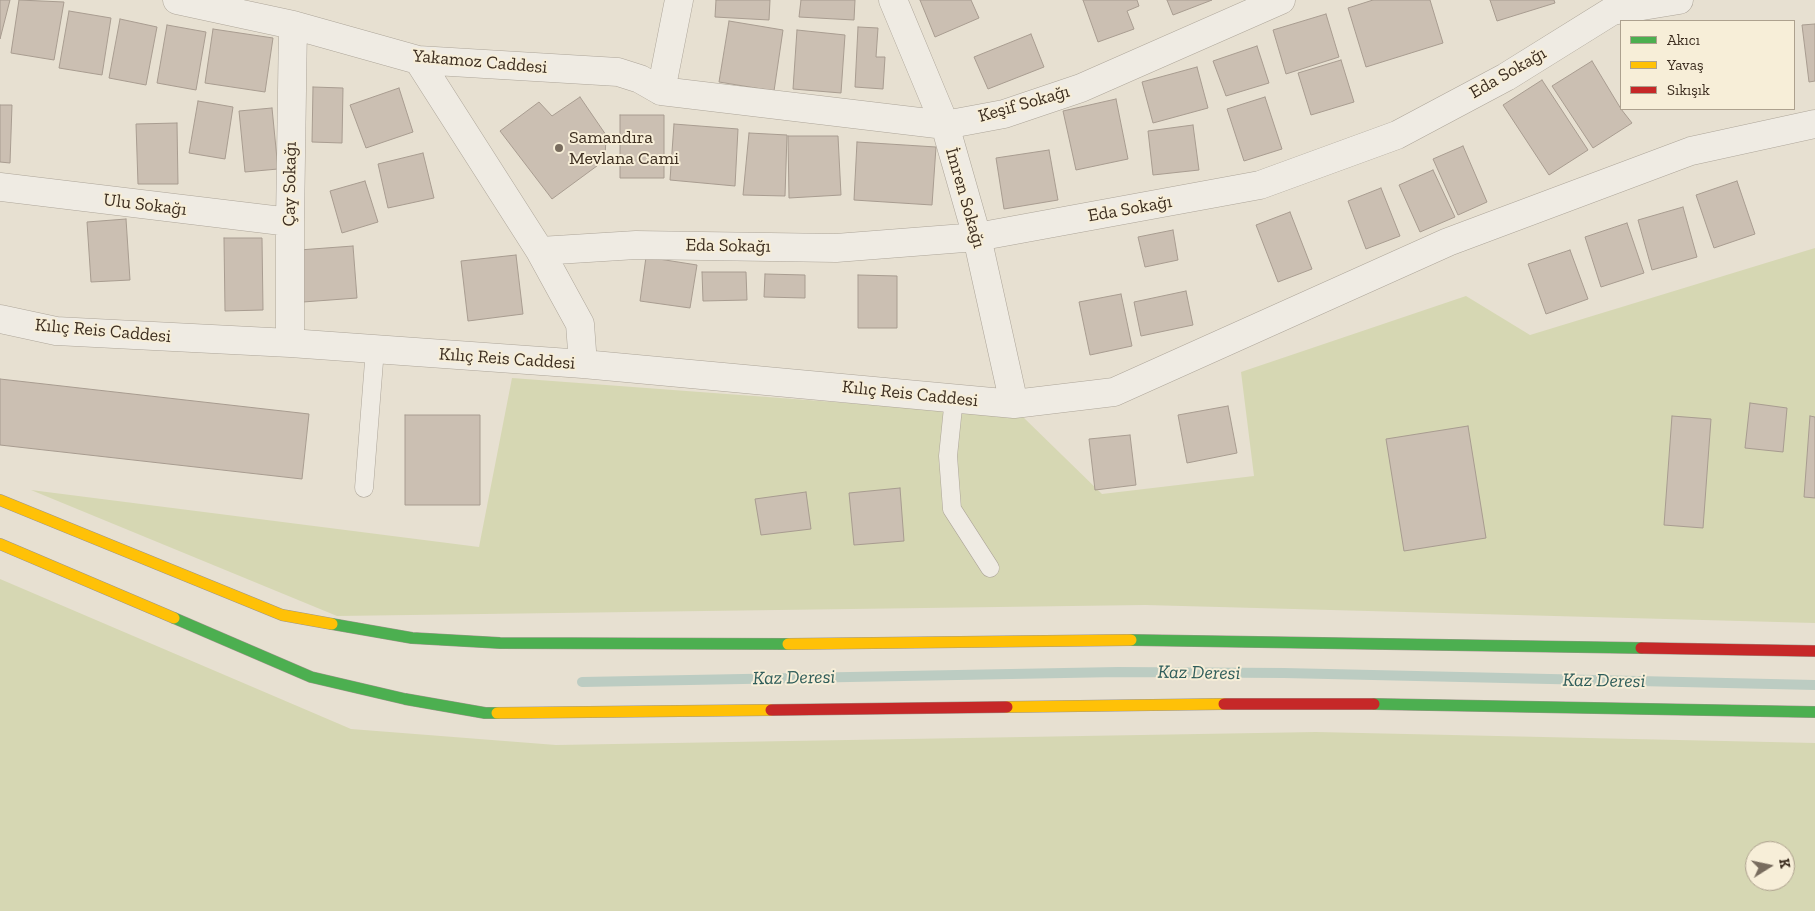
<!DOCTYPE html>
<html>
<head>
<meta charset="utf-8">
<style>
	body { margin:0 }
	#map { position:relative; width:1815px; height:911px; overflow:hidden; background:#e7e0d1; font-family:"Zilla Slab",serif }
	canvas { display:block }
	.legend { position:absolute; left:1620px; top:20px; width:175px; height:90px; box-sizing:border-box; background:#f7eed8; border:1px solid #ada18e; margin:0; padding:6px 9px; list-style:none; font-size:15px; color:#3d2e20 }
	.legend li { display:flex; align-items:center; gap:10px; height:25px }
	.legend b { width:25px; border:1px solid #ada18e }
	.north { position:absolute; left:1745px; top:841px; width:50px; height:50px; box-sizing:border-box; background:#f7eed8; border:1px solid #ada18e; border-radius:50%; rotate:80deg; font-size:14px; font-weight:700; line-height:20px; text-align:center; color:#3d2e20 }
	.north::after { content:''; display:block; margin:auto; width:18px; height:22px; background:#786c5e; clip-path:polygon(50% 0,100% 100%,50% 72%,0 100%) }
</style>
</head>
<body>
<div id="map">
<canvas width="1815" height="911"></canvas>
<ul class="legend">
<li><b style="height:6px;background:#4caf50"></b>Akıcı</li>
<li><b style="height:6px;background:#ffc107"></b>Yavaş</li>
<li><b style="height:6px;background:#c62828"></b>Sıkışık</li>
</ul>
<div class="north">K</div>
</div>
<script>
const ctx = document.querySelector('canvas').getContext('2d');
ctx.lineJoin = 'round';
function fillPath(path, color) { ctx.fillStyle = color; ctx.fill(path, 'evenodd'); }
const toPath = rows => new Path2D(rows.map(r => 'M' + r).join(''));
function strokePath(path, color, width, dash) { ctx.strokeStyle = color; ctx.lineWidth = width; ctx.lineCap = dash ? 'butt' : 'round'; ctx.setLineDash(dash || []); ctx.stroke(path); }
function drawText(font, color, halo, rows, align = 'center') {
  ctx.font = font + ' "Zilla Slab",serif'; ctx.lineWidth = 4; ctx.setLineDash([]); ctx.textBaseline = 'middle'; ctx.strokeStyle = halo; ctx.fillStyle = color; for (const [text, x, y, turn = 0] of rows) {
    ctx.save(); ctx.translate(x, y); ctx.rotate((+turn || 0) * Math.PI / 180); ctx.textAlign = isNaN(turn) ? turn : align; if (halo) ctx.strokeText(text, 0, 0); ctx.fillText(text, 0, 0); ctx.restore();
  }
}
fillPath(toPath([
	[1815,248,1815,623,1145,605,337,616,31,490,479,547,512,378,1022,416,1102,494,1254,476,1241,372,1466,296,1530,335],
	[0,579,351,729,556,745,1316,732,1815,743,1815,911,0,911],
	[1755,851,1785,851,1785,881,1755,881]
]), '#d6d7b3');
strokePath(toPath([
	[582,682,1118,672,1284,673,1815,685]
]), '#bcccc2', 10);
const building = toPath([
	[0,0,10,0,0,39,0,0],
	[19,0,64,2,54,60,11,53,19,0],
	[716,0,770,0,769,20,715,17,716,0],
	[801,0,855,0,854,20,799,17,801,0],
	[920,0,971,0,979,18,935,37,920,0],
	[1083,0,1137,0,1139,6,1127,11,1134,29,1098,42,1083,0],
	[1167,0,1212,0,1173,15,1167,0],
	[1373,0,1430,0,1443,43,1366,67,1348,8,1373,0],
	[1490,0,1554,0,1555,3,1497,21,1490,0],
	[69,11,111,18,102,75,59,68,69,11],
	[1326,14,1339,57,1286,74,1273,30,1326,14],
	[120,19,157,27,146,85,109,78,120,19],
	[729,21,783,30,774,91,719,82,729,21],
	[1815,24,1815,81,1809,82,1802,25,1815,24],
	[167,25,206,32,196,90,157,83,167,25],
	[858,27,878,28,876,57,885,57,883,89,855,87,858,27],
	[213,29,273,38,265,92,205,83,213,29],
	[797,30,845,35,841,93,793,89,797,30],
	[1031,34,1044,67,988,89,974,57,1031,34],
	[1257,46,1269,83,1226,96,1213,61,1257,46],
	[1341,60,1354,102,1311,115,1298,73,1341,60],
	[1592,61,1621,109,1632,123,1593,148,1552,86,1592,61],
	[1197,67,1208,108,1153,123,1142,82,1197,67],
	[1542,80,1588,150,1549,175,1503,105,1542,80],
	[313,87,343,88,342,143,312,142,313,87],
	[399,88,413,132,366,148,350,105,399,88],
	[580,97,606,135,605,160,552,199,500,131,539,102,552,116,580,97],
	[1265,97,1282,149,1244,161,1227,109,1265,97],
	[1116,99,1128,159,1076,170,1063,111,1116,99],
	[198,101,233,107,225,159,189,153,198,101],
	[0,105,12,105,10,163,0,162,0,105],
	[272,108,278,169,245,172,239,111,272,108],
	[620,115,664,115,664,178,620,178,620,115],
	[177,123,178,184,138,184,136,124,177,123],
	[674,124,738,129,735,186,670,180,674,124],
	[1193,125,1199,170,1153,175,1148,131,1193,125],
	[749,133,787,135,785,196,743,195,749,133],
	[788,136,838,136,841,195,789,198,788,136],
	[857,142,936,147,932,205,854,200,857,142],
	[1463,146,1487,202,1458,215,1433,159,1463,146],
	[1049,150,1058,200,1004,209,996,158,1049,150],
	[423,153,434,198,388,208,378,164,423,153],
	[1433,170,1455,217,1420,232,1399,185,1433,170],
	[365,181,378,222,342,233,330,191,365,181],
	[1737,181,1755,234,1714,248,1696,195,1737,181],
	[1381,188,1400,236,1366,249,1348,201,1381,188],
	[1683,207,1697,257,1652,270,1638,220,1683,207],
	[1290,212,1312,269,1278,282,1256,225,1290,212],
	[126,219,130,280,91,282,87,222,126,219],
	[1627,223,1644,273,1601,287,1585,237,1627,223],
	[1173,230,1178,260,1145,267,1138,237,1173,230],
	[224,238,262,238,263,310,225,311,224,238],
	[353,246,357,298,303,302,299,250,353,246],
	[1570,250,1588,299,1546,314,1528,264,1570,250],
	[516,255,523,314,468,321,461,261,516,255],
	[646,257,697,265,690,308,640,301,646,257],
	[702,272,746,272,747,300,703,301,702,272],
	[765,274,805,275,805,298,764,297,765,274],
	[858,275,897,276,897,328,858,328,858,275],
	[1186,291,1193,325,1141,336,1134,302,1186,291],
	[1121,294,1132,346,1090,355,1079,302,1121,294],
	[0,379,309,414,302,479,0,445,0,379],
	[1750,403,1787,408,1783,452,1745,448,1750,403],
	[1228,406,1237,453,1187,463,1178,415,1228,406],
	[405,415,480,415,480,505,405,505,405,415],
	[1672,416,1711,419,1703,528,1664,525,1672,416],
	[1810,416,1815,417,1815,498,1804,497,1810,416],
	[1468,426,1486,538,1404,551,1386,439,1468,426],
	[1130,435,1136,485,1095,490,1089,439,1130,435],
	[900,488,904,541,854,545,849,493,900,488],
	[806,492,811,529,761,535,755,499,806,492]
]);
fillPath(building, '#cbbfb2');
strokePath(building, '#a89c90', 1);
const lane = toPath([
	[954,398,948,456,952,509,990,568],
	[364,488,375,349]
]);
const street = toPath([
	[177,0,293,25,418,60,618,72,640,79,661,91,679,0],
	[893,0,945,125,977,237,1014,404],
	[418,60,540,251,580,324,583,364],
	[661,91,945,125,1004,114,1081,88,1281,0],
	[0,187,290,222],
	[540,251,636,245,836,248,977,237,1260,185,1397,135,1506,77,1612,11,1679,0],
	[0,319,56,331,290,343,583,364,1014,404,1114,392,1448,242,1691,151,1815,124],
	[290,343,290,222,293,25]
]);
const fast = toPath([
	[174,618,311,677,405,699,485,713,497,713],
	[332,624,412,638,500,643,788,644],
	[1131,640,1641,648],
	[1374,704,1815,712]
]);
const slow = toPath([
	[0,500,282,615,332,624],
	[0,544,174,618],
	[788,644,1131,640],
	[1007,707,1224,704],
	[497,713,771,710]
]);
const jam = toPath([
	[1641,648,1815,651],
	[1224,704,1374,704],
	[771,710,1007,707]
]);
strokePath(lane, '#ada599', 19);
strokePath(street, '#ada599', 29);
strokePath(fast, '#9c958a', 12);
strokePath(slow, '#9c958a', 12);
strokePath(jam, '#9c958a', 12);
strokePath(lane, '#efebe3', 18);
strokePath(street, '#efebe3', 28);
strokePath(fast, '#4caf50', 11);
strokePath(slow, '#ffc107', 11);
strokePath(jam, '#c62828', 11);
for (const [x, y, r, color] of [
	[559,148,5,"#786c5e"]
]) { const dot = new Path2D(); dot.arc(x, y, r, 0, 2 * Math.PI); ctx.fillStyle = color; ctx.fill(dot); strokePath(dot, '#f7eed8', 2); }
drawText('18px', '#3d2e20', '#f7eed8', [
	["Yakamoz Caddesi",480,62,5],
	["Eda Sokağı",1508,73,-30],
	["Keşif Sokağı",1024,104,-16],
	["Çay Sokağı",290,184,-89],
	["İmren Sokağı",965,198,74],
	["Ulu Sokağı",145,205,7],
	["Eda Sokağı",1130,209,-10],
	["Eda Sokağı",728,246,1],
	["Kılıç Reis Caddesi",103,331,5],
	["Kılıç Reis Caddesi",507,359,4],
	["Kılıç Reis Caddesi",910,394,6]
]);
drawText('18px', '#3d2e20', '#f7eed8', [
	["Samandıra",569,138],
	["Mevlana Cami",569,159]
], 'left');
drawText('italic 19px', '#2f5d5a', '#f7eed8', [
	["Kaz Deresi",1199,673,1],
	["Kaz Deresi",794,678,-1],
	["Kaz Deresi",1604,681,1]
]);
</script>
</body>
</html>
